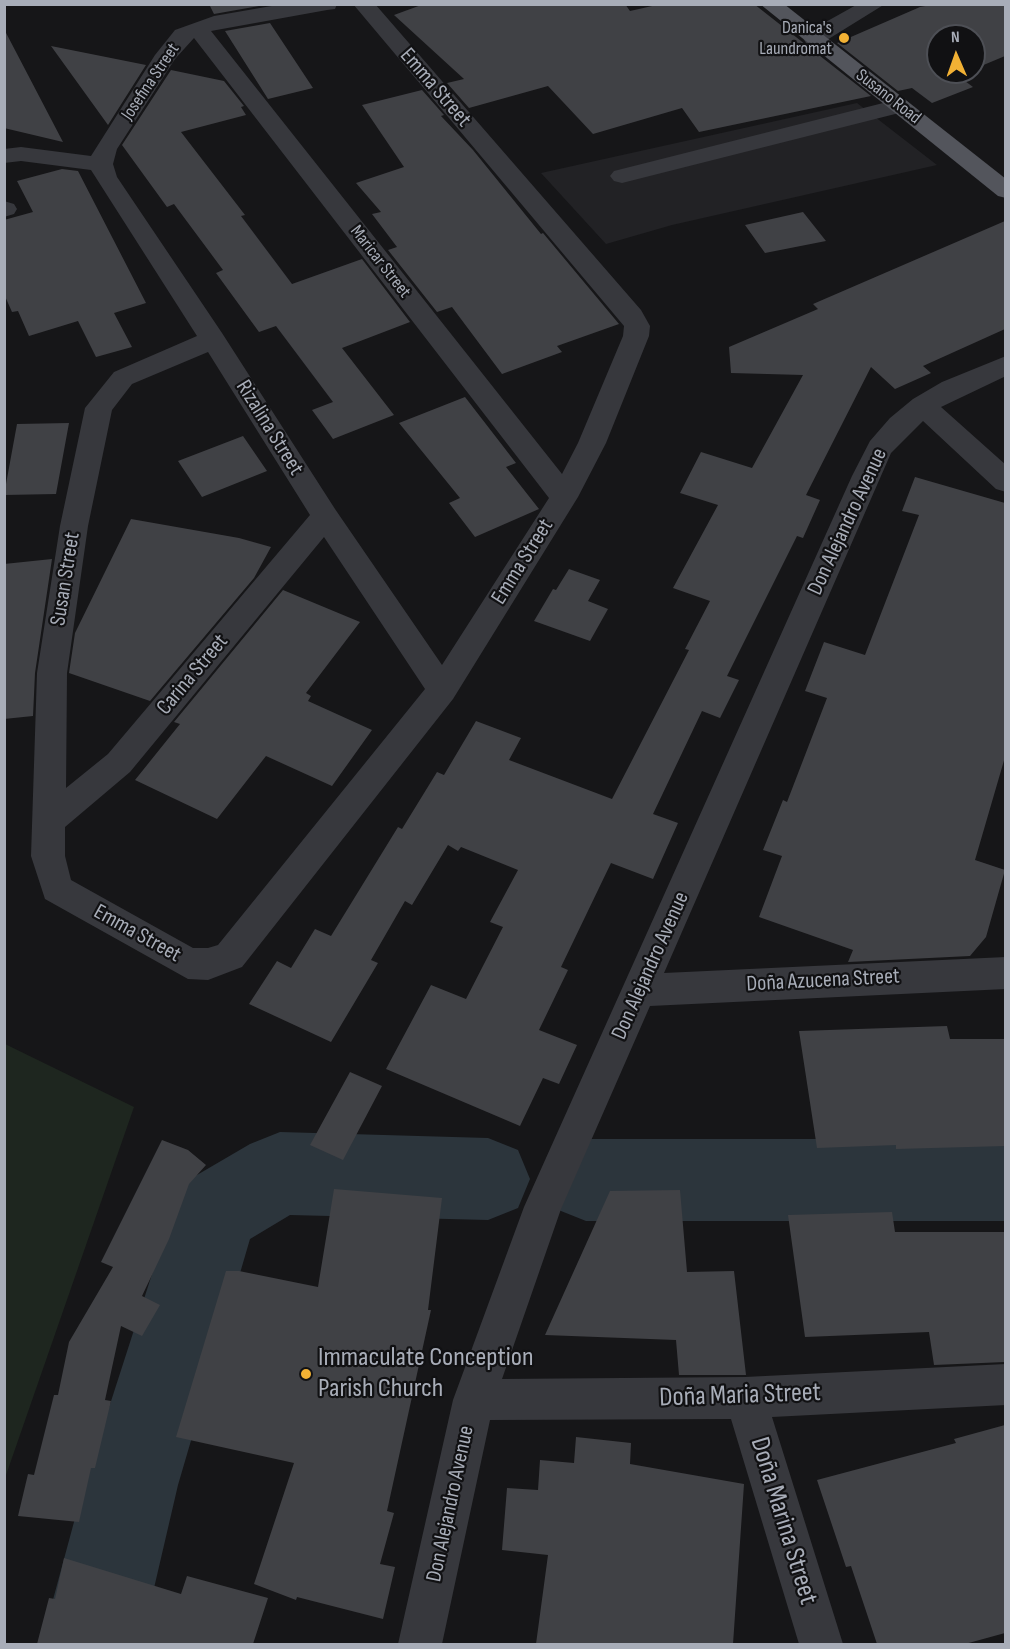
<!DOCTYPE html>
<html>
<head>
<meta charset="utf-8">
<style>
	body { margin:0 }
	#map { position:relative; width:1010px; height:1649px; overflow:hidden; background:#161618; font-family:"Sofia Sans Condensed",sans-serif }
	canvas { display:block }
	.frame { position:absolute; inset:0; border:6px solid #a8adb8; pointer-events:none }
	.north { position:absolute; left:926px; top:24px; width:60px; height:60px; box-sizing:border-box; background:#111113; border:2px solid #4d4f55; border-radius:50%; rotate:358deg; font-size:16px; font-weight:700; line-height:24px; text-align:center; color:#a8adb8 }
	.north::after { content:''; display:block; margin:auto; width:21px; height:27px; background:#f2b134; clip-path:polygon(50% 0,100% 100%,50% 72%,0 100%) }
</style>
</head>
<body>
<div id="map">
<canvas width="1010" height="1649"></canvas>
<div class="frame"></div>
<div class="north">N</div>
</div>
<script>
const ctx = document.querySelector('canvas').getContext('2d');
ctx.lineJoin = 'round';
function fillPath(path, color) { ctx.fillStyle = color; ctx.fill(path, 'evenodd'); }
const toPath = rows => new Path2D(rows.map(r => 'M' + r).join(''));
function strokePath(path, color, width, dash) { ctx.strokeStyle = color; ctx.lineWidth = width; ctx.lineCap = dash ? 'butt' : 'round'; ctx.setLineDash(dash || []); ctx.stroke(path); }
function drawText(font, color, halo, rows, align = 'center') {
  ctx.font = font + ' "Sofia Sans Condensed",sans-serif'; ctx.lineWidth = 4.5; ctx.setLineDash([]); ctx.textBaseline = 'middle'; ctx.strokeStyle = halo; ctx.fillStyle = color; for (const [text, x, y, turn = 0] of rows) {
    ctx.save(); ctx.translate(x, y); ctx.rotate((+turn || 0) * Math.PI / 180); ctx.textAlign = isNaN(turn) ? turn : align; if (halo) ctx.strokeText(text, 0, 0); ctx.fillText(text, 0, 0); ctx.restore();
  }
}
fillPath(toPath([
	[857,103,937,165,672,225,606,244,541,173]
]), '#222225');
fillPath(toPath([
	[5,1044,134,1107,5,1478]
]), '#1e261f');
fillPath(toPath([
	[280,1132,488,1138,518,1150,530,1179,518,1208,488,1220,290,1215,250,1239,178,1485,141,1644,41,1644,84,1485,172,1212,185,1182,250,1144,280,1132],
	[586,1139,1006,1139,1006,1221,586,1221,556,1209,544,1180,556,1151,586,1139]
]), '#2c353c');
fillPath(toPath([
	[209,4,258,4,259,6,214,14],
	[424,4,625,4,630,11,661,4,754,4,871,96,699,132,682,108,593,134,548,86,469,108,447,83,464,79,394,15],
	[936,4,1005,4,1005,56,974,69,974,36,938,36,938,72,966,72,957,75,973,87,932,103,912,88,898,91,837,43,920,7],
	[270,23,313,88,268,99,225,31],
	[4,29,63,142,4,128],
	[51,46,146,65,108,125],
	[171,70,224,81,244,106,241,107,246,115,181,132,245,215,241,216,292,284,362,259,410,322,342,348,394,415,333,439,312,410,333,402,276,326,259,332,216,273,223,270,174,204,167,207,122,145],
	[422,90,444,115,441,116,473,150,541,234,543,233,619,324,557,346,562,352,502,374,452,307,437,312,388,250,397,247,372,214,381,212,356,183,404,167,362,105],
	[62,169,78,171,146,303,114,313,132,347,96,357,78,321,29,336,18,311,12,312,4,294,4,220,33,212,17,181],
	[803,212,826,241,765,253,745,225],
	[1005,221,1005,329,923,366,931,373,895,389,871,367,806,495,820,500,803,538,797,536,727,676,739,680,720,718,702,711,653,814,678,823,653,879,611,863,561,967,568,970,539,1030,577,1045,559,1084,543,1078,520,1126,386,1069,431,985,466,999,503,927,490,922,518,870,461,847,458,851,448,845,412,905,405,901,371,960,378,963,331,1042,249,1004,277,961,291,968,315,929,331,936,398,827,402,829,437,772,444,775,476,721,521,738,509,760,612,799,689,650,685,649,710,601,673,588,718,505,680,493,701,452,752,468,803,375,731,373,729,347,818,309,813,304],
	[465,397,516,463,506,467,539,509,475,537,449,503,460,498,399,423],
	[69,423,56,494,4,495,17,424],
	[243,436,267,471,202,497,178,461],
	[915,477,1005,503,1005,757,975,860,1005,870,986,937,970,956,848,962,853,950,759,917,782,856,763,850,783,800,787,802,827,698,805,691,824,642,865,655,919,515,902,511],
	[131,519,239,538,271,547,254,578,150,701,69,673,75,633],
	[52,559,35,673,33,716,4,719,4,564],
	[569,569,600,580,588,601,608,609,590,641,534,621,553,589,556,590],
	[283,590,360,622,306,693,311,696,308,701,372,730,332,786,266,756,217,819,135,780,180,724,174,722],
	[947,1026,950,1039,1005,1039,1005,1146,896,1149,896,1145,817,1148,799,1031],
	[350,1072,382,1086,343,1160,310,1145],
	[162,1140,188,1150,206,1165,189,1184,169,1239,142,1296,160,1305,142,1336,121,1326,105,1400,111,1401,95,1468,91,1468,79,1522,18,1516,28,1474,34,1475,54,1395,58,1395,69,1342,113,1267,101,1262],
	[334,1189,442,1198,428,1310,431,1310,387,1511,394,1513,380,1564,395,1567,383,1619,297,1597,296,1600,254,1584,294,1463,176,1437,226,1271,239,1271,318,1287],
	[680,1190,687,1272,734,1271,746,1375,679,1375,676,1340,545,1335,610,1191],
	[892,1212,895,1232,1005,1232,1005,1362,934,1365,929,1332,805,1337,788,1215],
	[1005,1425,1005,1633,965,1644,877,1644,851,1566,846,1567,817,1480,956,1443,954,1439],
	[576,1437,631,1443,630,1464,744,1484,733,1644,536,1644,548,1555,502,1550,507,1488,538,1490,540,1460,574,1463],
	[64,1558,181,1594,187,1576,268,1598,253,1644,37,1644,49,1598,55,1599]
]), '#404145');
fillPath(toPath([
	[283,4,337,4,335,9,327,10,211,31,562,474,578,443,623,336,624,326,353,4,375,4,641,310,650,326,649,336,606,443,578,497,453,699,242,967,208,980,188,979,45,899,31,856,37,673,60,526,85,408,114,372,197,336,91,170,21,161,4,163,4,149,21,147,91,156,155,55,175,30,214,16,283,4],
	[194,38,549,498,442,665,335,509,222,333,117,177,113,164,117,149,175,59,194,38],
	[208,352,310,515,108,754,66,788,67,673,88,526,112,410,132,384,208,352],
	[324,537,425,689,218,945,208,948,193,948,71,880,65,856,65,827,130,772,324,537],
	[858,4,885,4,822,43,814,45,806,43,803,38,806,33,858,4],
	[899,99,907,101,910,106,907,111,622,183,614,181,610,176,614,171,899,99],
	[4,201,14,204,17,209,14,214,4,217,4,201],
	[1006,356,1006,376,941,407,1006,465,1006,492,996,489,923,421,891,453,664,973,1006,957,1006,989,650,1006,561,1209,502,1379,745,1377,1006,1364,1006,1405,772,1417,843,1644,799,1644,731,1419,490,1420,442,1644,398,1644,453,1400,524,1207,852,476,870,441,890,418,913,399,942,382,1006,356]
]), '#37383d');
fillPath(toPath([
	[760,4,784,4,1006,179,1006,198,998,196,760,4]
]), '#53555c');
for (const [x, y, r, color] of [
	[844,38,6,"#f2b134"],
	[306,1374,6,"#f2b134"]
]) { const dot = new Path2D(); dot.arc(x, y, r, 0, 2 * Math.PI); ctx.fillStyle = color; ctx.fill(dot); strokePath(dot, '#111113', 2); }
drawText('18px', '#a8adb8', '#111113', [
	["Danica's",832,28],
	["Laundromat",832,49]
], 'right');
drawText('18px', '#a8adb8', '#111113', [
	["Josefina Street",151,82,-56],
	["Susano Road",888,97,38],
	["Maricar Street",380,262,52]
]);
drawText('22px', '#a8adb8', '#111113', [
	["Emma Street",435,88,49],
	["Rizalina Street",269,428,58],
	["Don Alejandro Avenue",848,522,-65],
	["Emma Street",523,562,-58],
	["Susan Street",66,579,-81],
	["Carina Street",193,675,-50],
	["Emma Street",137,934,29],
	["Don Alejandro Avenue",651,966,-66],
	["Doña Azucena Street",823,981,-3],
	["Don Alejandro Avenue",451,1504,-78]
]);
drawText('27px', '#a8adb8', '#111113', [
	["Immaculate Conception",318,1358],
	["Parish Church",318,1389]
], 'left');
drawText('27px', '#a8adb8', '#111113', [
	["Doña Maria Street",740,1396,-2],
	["Doña Marina Street",783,1521,73]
]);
</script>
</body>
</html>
